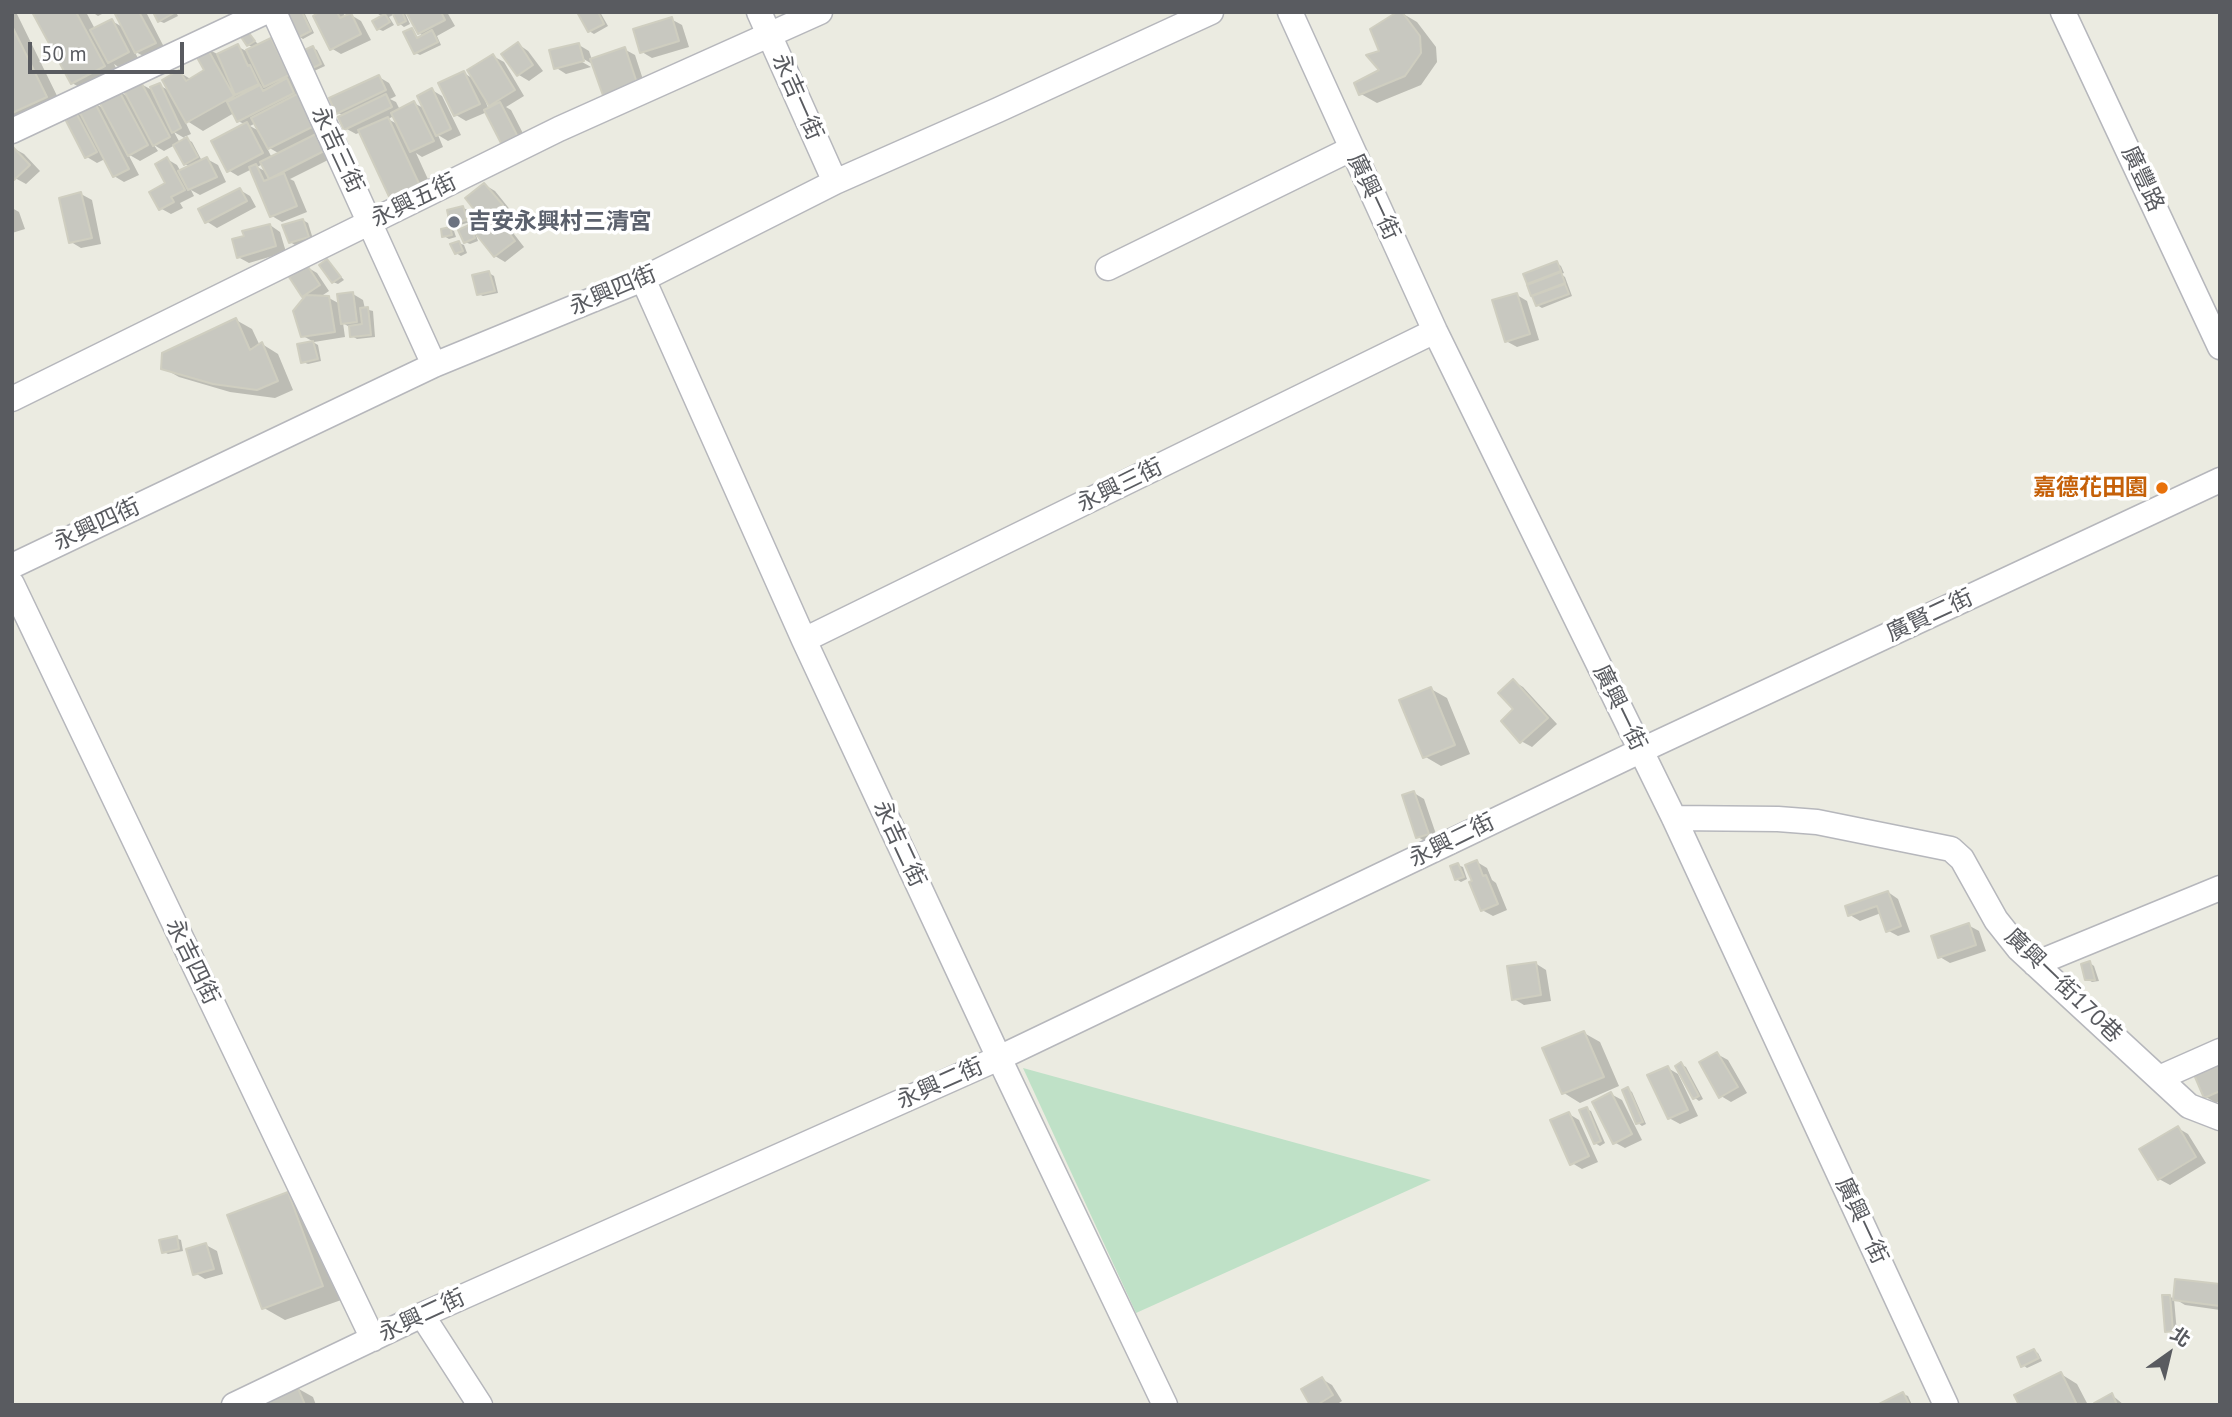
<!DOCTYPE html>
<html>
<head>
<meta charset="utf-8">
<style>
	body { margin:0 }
	#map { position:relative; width:2232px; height:1417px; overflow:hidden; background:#ebebe1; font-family:"PT Sans","Noto Sans TC",sans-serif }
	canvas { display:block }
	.frame { position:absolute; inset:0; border:14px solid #595b60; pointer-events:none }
	.north { position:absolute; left:2134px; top:1319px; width:70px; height:70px; -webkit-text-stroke:5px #fff; paint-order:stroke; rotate:34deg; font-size:19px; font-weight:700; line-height:28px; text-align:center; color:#595b60 }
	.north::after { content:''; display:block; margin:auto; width:24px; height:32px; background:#595b60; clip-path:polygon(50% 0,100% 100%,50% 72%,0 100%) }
	.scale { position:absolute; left:28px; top:42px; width:156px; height:32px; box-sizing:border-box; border:4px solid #595b60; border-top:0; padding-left:9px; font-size:21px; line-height:24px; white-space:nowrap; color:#595b60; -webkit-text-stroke:5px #fff; paint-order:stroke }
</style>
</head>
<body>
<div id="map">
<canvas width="2232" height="1417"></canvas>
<div class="frame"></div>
<div class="north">北</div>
<div class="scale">50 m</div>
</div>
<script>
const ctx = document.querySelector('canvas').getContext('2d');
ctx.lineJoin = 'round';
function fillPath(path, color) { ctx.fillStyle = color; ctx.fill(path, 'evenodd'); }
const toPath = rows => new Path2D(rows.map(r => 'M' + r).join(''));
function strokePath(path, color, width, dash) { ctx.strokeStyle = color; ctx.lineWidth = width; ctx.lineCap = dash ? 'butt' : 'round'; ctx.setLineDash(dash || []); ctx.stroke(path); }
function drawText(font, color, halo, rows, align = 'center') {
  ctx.font = font + ' "PT Sans","Noto Sans TC",sans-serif'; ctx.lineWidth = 7; ctx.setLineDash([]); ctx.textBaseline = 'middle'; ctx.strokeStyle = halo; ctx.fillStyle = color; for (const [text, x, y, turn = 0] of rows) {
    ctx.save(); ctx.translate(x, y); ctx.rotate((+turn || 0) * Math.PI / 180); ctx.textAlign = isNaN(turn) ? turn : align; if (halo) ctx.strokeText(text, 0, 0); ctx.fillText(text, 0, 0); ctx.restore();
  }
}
fillPath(toPath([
	[1023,1068,1431,1180,1136,1313]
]), '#bfe1c7');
fillPath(toPath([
	[12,12,16,12,62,106,12,119],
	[34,12,86,12,95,29,112,21,124,28,116,12,146,12,165,49,147,58,134,51,138,58,120,68,114,64,120,76,88,92,72,83],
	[92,12,106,12,98,16],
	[155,12,176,12,178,16,164,23,159,21],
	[294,12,304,12,314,33,303,39,298,36],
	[323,12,342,12,346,17,351,15,361,21,371,40,341,54,331,48],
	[375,12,407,12,405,13,410,24,404,27,400,24,395,14,389,17,394,25,383,31,378,29,383,17],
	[408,12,447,12,455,26,437,36,441,45,420,55,416,53,412,30,419,39,423,36,419,33],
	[580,12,600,12,608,26,594,34,589,31],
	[1400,12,1417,22,1436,47,1437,62,1421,85,1377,103,1361,94,1381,70,1381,52],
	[671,19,682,25,689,47,652,58,642,52],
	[249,35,259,45,271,40,282,46,299,81,293,84,297,86,334,157,290,179,294,181,307,212,282,222,272,216,252,169,238,176,228,170,246,125,238,121,234,113,203,131,184,119,191,134,184,137,192,142,202,161,207,159,218,165,226,182,200,195,191,190,194,196,180,203,183,208,171,214,160,208,167,184,167,159,177,165,181,172,190,167,185,164,175,145,164,151,154,145,158,151,140,161,128,154,139,175,124,182,114,176,105,159,97,163,87,157,74,111,84,117,94,103,105,109,118,91,129,97,141,84,150,89,159,85,170,91,179,72,192,80,207,71,206,48,219,55,237,46,246,51,254,48,248,45],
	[256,123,261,132,250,126],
	[174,132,186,139,180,143],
	[266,146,280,154,272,158],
	[263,164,267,172,257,167],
	[518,44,528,51,543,71,529,81,519,75],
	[579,45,589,51,592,60,624,49,635,55,649,98,577,55,575,58,591,67,566,74,555,67],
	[313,48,317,50,325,66,312,72],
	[493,56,504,62,524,96,506,107,511,110,529,145,487,112,466,121,456,115,464,73,475,80],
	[486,97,490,104,495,107,489,110,484,98],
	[379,77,389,83,396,96,390,99,396,102,400,110,414,103,425,109,432,90,442,96,461,135,448,141,438,135,443,147,422,157,416,153,437,199,409,212,361,132,356,134,345,128,344,116,338,113],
	[394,116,399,125,388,119],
	[13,148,24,154,40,171,26,184,15,178],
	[485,185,495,191,512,212,500,221,507,225,524,247,505,262,495,256,492,223,484,219],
	[240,190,250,196,256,207,217,228,206,221],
	[81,194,92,200,101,244,81,248,71,242],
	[12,208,19,212,25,229,12,233],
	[463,208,468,210,470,222,457,226,452,223],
	[303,220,308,223,313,239,295,245,290,242],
	[270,225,280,232,286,252,249,263,238,257],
	[469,227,474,229,478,241,470,244,465,242],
	[449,229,454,231,456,237,449,239,444,236],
	[459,243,464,245,467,253,461,256,456,253],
	[327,261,344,280,338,284,333,282],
	[1557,263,1561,266,1564,273,1561,274,1565,277,1572,296,1542,308,1537,305,1525,275],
	[307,267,317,273,329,291,320,297,329,298,340,304,353,294,363,300,365,309,373,311,375,337,357,339,352,336,351,328,343,323,345,337,314,342,303,336,307,297,303,295],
	[489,273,494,276,498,293,483,296,478,294],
	[1517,295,1527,301,1539,340,1517,347,1506,341],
	[236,320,252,329,260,346,262,344,278,354,293,390,275,398,230,392,179,377,163,368],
	[313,342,318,345,321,361,308,364,303,362],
	[1513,681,1523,687,1557,724,1532,747,1521,741,1515,710],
	[1431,689,1447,698,1470,754,1441,766,1424,756],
	[1414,793,1424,799,1438,840,1428,843,1418,837],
	[1477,862,1487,868,1492,880,1496,883,1507,910,1493,916,1482,910,1474,882],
	[1458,865,1463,867,1467,879,1461,882,1456,879],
	[1888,892,1898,899,1910,932,1898,936,1887,930,1881,913,1860,921,1850,915],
	[1968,925,1979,931,1986,951,1950,963,1940,957],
	[1535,963,1546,970,1551,1001,1524,1005,1514,999],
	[2090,963,2094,966,2099,981,2092,982,2087,979],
	[1584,1033,1600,1042,1619,1086,1580,1103,1564,1093],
	[1717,1054,1728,1060,1747,1093,1731,1102,1721,1096],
	[2220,1061,2220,1101,2216,1103,2206,1097],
	[1681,1064,1686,1067,1703,1099,1699,1101,1695,1098],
	[1668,1068,1678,1074,1698,1116,1680,1124,1669,1118],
	[1628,1089,1632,1092,1646,1124,1642,1126,1638,1123],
	[1611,1094,1622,1100,1642,1140,1625,1148,1614,1142],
	[1586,1109,1591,1111,1605,1143,1600,1146,1595,1143],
	[1569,1114,1579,1120,1598,1162,1582,1169,1572,1163],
	[2178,1128,2188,1134,2206,1163,2170,1185,2159,1179],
	[288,1194,310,1207,344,1299,285,1320,264,1308],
	[176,1238,181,1240,183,1251,168,1254,164,1252],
	[206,1245,217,1251,223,1274,205,1279,195,1273],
	[2220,1286,2220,1310,2185,1305,2175,1299],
	[2169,1296,2174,1299,2177,1333,2166,1331],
	[2034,1351,2038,1353,2042,1361,2027,1368,2023,1365],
	[2061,1374,2077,1384,2088,1405,2021,1405],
	[1322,1379,1332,1385,1342,1401,1339,1403,1343,1405,1312,1405],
	[297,1388,313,1397,316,1405,273,1405],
	[1903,1394,1908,1396,1912,1405,1881,1405],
	[2112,1395,2124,1405,2097,1405]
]), '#0003');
const building = toPath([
	[32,12,76,12,105,66,71,84,32,12],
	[114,12,139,12,156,43,135,53,114,12],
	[153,12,174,12,174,13,158,22,153,12],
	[290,12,302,12,311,31,297,38,285,14,290,12],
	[319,12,337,12,340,18,351,13,361,34,330,50,313,16,319,12],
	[392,12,402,12,406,21,398,25,392,12],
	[406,12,441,12,445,20,418,34,406,12],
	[577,12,598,12,604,24,588,32,577,12],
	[1397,12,1402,12,1420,36,1421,53,1405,76,1359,95,1354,83,1379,70,1366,55,1379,51,1370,29,1397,12],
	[385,14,390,22,377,30,372,21,385,14],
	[672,17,679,41,640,53,633,29,672,17],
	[112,19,129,52,108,63,90,30,112,19],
	[12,26,47,97,12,113,12,26],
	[412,28,417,38,432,30,438,42,414,54,403,32,412,28],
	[249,33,255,41,247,46,241,37,249,33],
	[271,38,289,75,264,87,246,50,271,38],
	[518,42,533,65,517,76,501,54,518,42],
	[579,43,584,61,554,69,549,50,579,43],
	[238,44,248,66,250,65,259,84,235,95,217,54,238,44],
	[206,46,234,96,186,123,162,80,179,70,186,81,204,70,194,52,206,46],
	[313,46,321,64,306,71,298,53,313,46],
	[625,47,640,92,606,104,590,59,625,47],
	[493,54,515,90,489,106,467,70,493,54],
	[464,71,480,104,454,116,438,83,464,71],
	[379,75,386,90,336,114,329,98,379,75],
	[287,78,294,93,237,122,227,102,260,85,263,91,287,78],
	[141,82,170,137,153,146,124,91,141,82],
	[160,83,181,128,172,133,150,87,160,83],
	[432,88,451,129,436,136,417,96,432,88],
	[118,89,148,145,128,156,98,100,118,89],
	[301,92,318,124,268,149,251,118,301,92],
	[386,94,392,107,344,130,338,117,386,94],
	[94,101,129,169,113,177,78,109,94,101],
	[414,101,434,141,410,152,391,113,414,101],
	[500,102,519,139,503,147,484,110,500,102],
	[74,109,97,152,85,158,63,115,74,109],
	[388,117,422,190,392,203,358,130,388,117],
	[247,122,263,153,227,172,211,141,247,122],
	[316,134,324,151,269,179,260,162,316,134],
	[187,137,198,157,184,165,173,145,187,137],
	[12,146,30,165,14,180,12,178,12,146],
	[167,157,185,190,171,197,174,202,159,210,149,192,165,183,155,164,167,157],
	[207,157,217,177,188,190,178,171,207,157],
	[256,164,264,181,284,173,297,206,270,217,249,167,256,164],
	[484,183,503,205,483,221,465,198,484,183],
	[240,188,247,201,205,223,198,209,240,188],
	[81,192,92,238,69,243,59,198,81,192],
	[463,206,467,220,450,224,447,210,463,206],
	[497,217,515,241,494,257,475,233,497,217],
	[303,219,309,237,289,243,282,225,303,219],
	[270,224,276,246,237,258,232,239,244,236,242,231,270,224],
	[469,225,475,238,464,243,458,230,469,225],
	[450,227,452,235,442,237,441,229,450,227],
	[459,241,463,251,455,254,450,244,459,241],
	[327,259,341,277,332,283,319,265,327,259],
	[1557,261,1561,271,1527,284,1523,274,1557,261],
	[307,265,320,285,302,297,289,277,307,265],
	[489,271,495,291,477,295,472,275,489,271],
	[1561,272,1565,283,1531,296,1527,285,1561,272],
	[1565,284,1569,294,1536,306,1532,296,1565,284],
	[353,292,357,322,341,324,337,294,353,292],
	[1517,293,1530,334,1505,342,1492,300,1517,293],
	[306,295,329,296,335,332,301,337,293,311,306,295],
	[368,307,371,335,350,337,349,326,362,324,360,308,368,307],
	[236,318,250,350,262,342,278,381,257,390,213,384,161,369,162,353,236,318],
	[313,341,318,359,301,363,297,344,313,341],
	[1513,679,1548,718,1520,743,1501,721,1513,709,1498,693,1513,679],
	[1431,687,1455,745,1423,758,1399,700,1431,687],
	[1414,791,1429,834,1416,838,1402,795,1414,791],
	[1477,860,1483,876,1486,875,1498,904,1481,911,1469,882,1472,881,1465,865,1477,860],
	[1458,863,1464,877,1455,880,1450,866,1458,863],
	[1888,891,1901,926,1886,932,1877,906,1848,916,1845,906,1888,891],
	[1969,923,1976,945,1938,958,1931,936,1969,923],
	[2090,961,2095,980,2085,980,2081,964,2090,961],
	[1536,962,1541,995,1512,1000,1507,966,1536,962],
	[1584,1031,1604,1077,1562,1094,1542,1048,1584,1031],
	[1717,1052,1738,1087,1719,1098,1699,1062,1717,1052],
	[1681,1062,1699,1096,1693,1099,1675,1066,1681,1062],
	[2220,1062,2220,1091,2204,1098,2192,1070,2220,1062],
	[1668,1066,1688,1110,1668,1119,1647,1075,1668,1066],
	[1628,1087,1643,1122,1636,1124,1622,1090,1628,1087],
	[1611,1092,1632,1134,1613,1144,1592,1102,1611,1092],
	[1587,1107,1601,1141,1594,1144,1579,1110,1587,1107],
	[1569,1112,1589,1156,1570,1165,1550,1120,1569,1112],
	[2178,1126,2196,1157,2158,1180,2139,1149,2178,1126],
	[288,1192,323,1286,262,1309,227,1215,288,1192],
	[177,1236,179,1249,162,1253,159,1240,177,1236],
	[206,1243,214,1269,193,1275,186,1249,206,1243],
	[2175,1279,2220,1284,2220,1306,2173,1300,2175,1279],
	[2162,1295,2170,1295,2173,1331,2165,1332,2162,1295],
	[2034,1349,2039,1358,2021,1367,2017,1357,2034,1349],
	[2061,1372,2077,1405,2019,1405,2014,1395,2061,1372],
	[1322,1377,1333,1395,1317,1405,1310,1405,1301,1389,1322,1377],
	[297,1386,305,1405,271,1405,268,1398,297,1386],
	[1903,1392,1909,1404,1906,1405,1877,1405,1903,1392],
	[2112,1393,2117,1405,2095,1405,2094,1403,2112,1393]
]);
fillPath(building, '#c8c8c0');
strokePath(building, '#cfcec0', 2);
const street = toPath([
	[274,12,434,365],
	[759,12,835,182],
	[1290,12,1435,331,1674,818,1946,1405],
	[2063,12,2220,347],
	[12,131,265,12],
	[1108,268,1351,149],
	[643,279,804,640,999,1058,1165,1405],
	[12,399,559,129,820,12],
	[12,566,434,365,643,279,835,182,998,110,1211,12],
	[12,584,373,1339],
	[804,640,1435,331],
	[1674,818,1778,819,1817,822,1951,849,1962,859,1996,920,2019,949,2189,1106,2220,1118],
	[2035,964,2220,888],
	[2159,1078,2220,1051],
	[422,1315,480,1405],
	[234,1405,422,1315,999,1058,1640,751,2220,480]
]);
strokePath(street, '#b6b7bc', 27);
strokePath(street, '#fff', 24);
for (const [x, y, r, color] of [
	[454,222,7,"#6b7280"],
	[2162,488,7,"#e8710a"]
]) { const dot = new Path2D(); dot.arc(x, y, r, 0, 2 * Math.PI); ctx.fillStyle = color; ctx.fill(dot); strokePath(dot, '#fff', 2.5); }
drawText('23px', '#595b60', '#fff', [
	["永吉一街",797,97,66],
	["永吉三街",337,150,65],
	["廣豐路",2142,179,65],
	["廣興一街",1373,197,65],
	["永興五街",414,201,-26],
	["永興四街",613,291,-23],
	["永興三街",1120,486,-26],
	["永興四街",97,525,-25],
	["廣賢二街",1930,616,-25],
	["廣興一街",1619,708,64],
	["永興二街",1452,841,-26],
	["永吉二街",899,844,65],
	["永吉四街",192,962,64],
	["廣興一街170巷",2063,986,44],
	["永興二街",940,1084,-24],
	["廣興一街",1861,1221,65],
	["永興二街",422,1316,-25]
]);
drawText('bold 23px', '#5b616d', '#fff', [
	["吉安永興村三清宮",468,222]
], 'left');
drawText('bold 23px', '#c56008', '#fff', [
	["嘉德花田園",2148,488]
], 'right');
</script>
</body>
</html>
